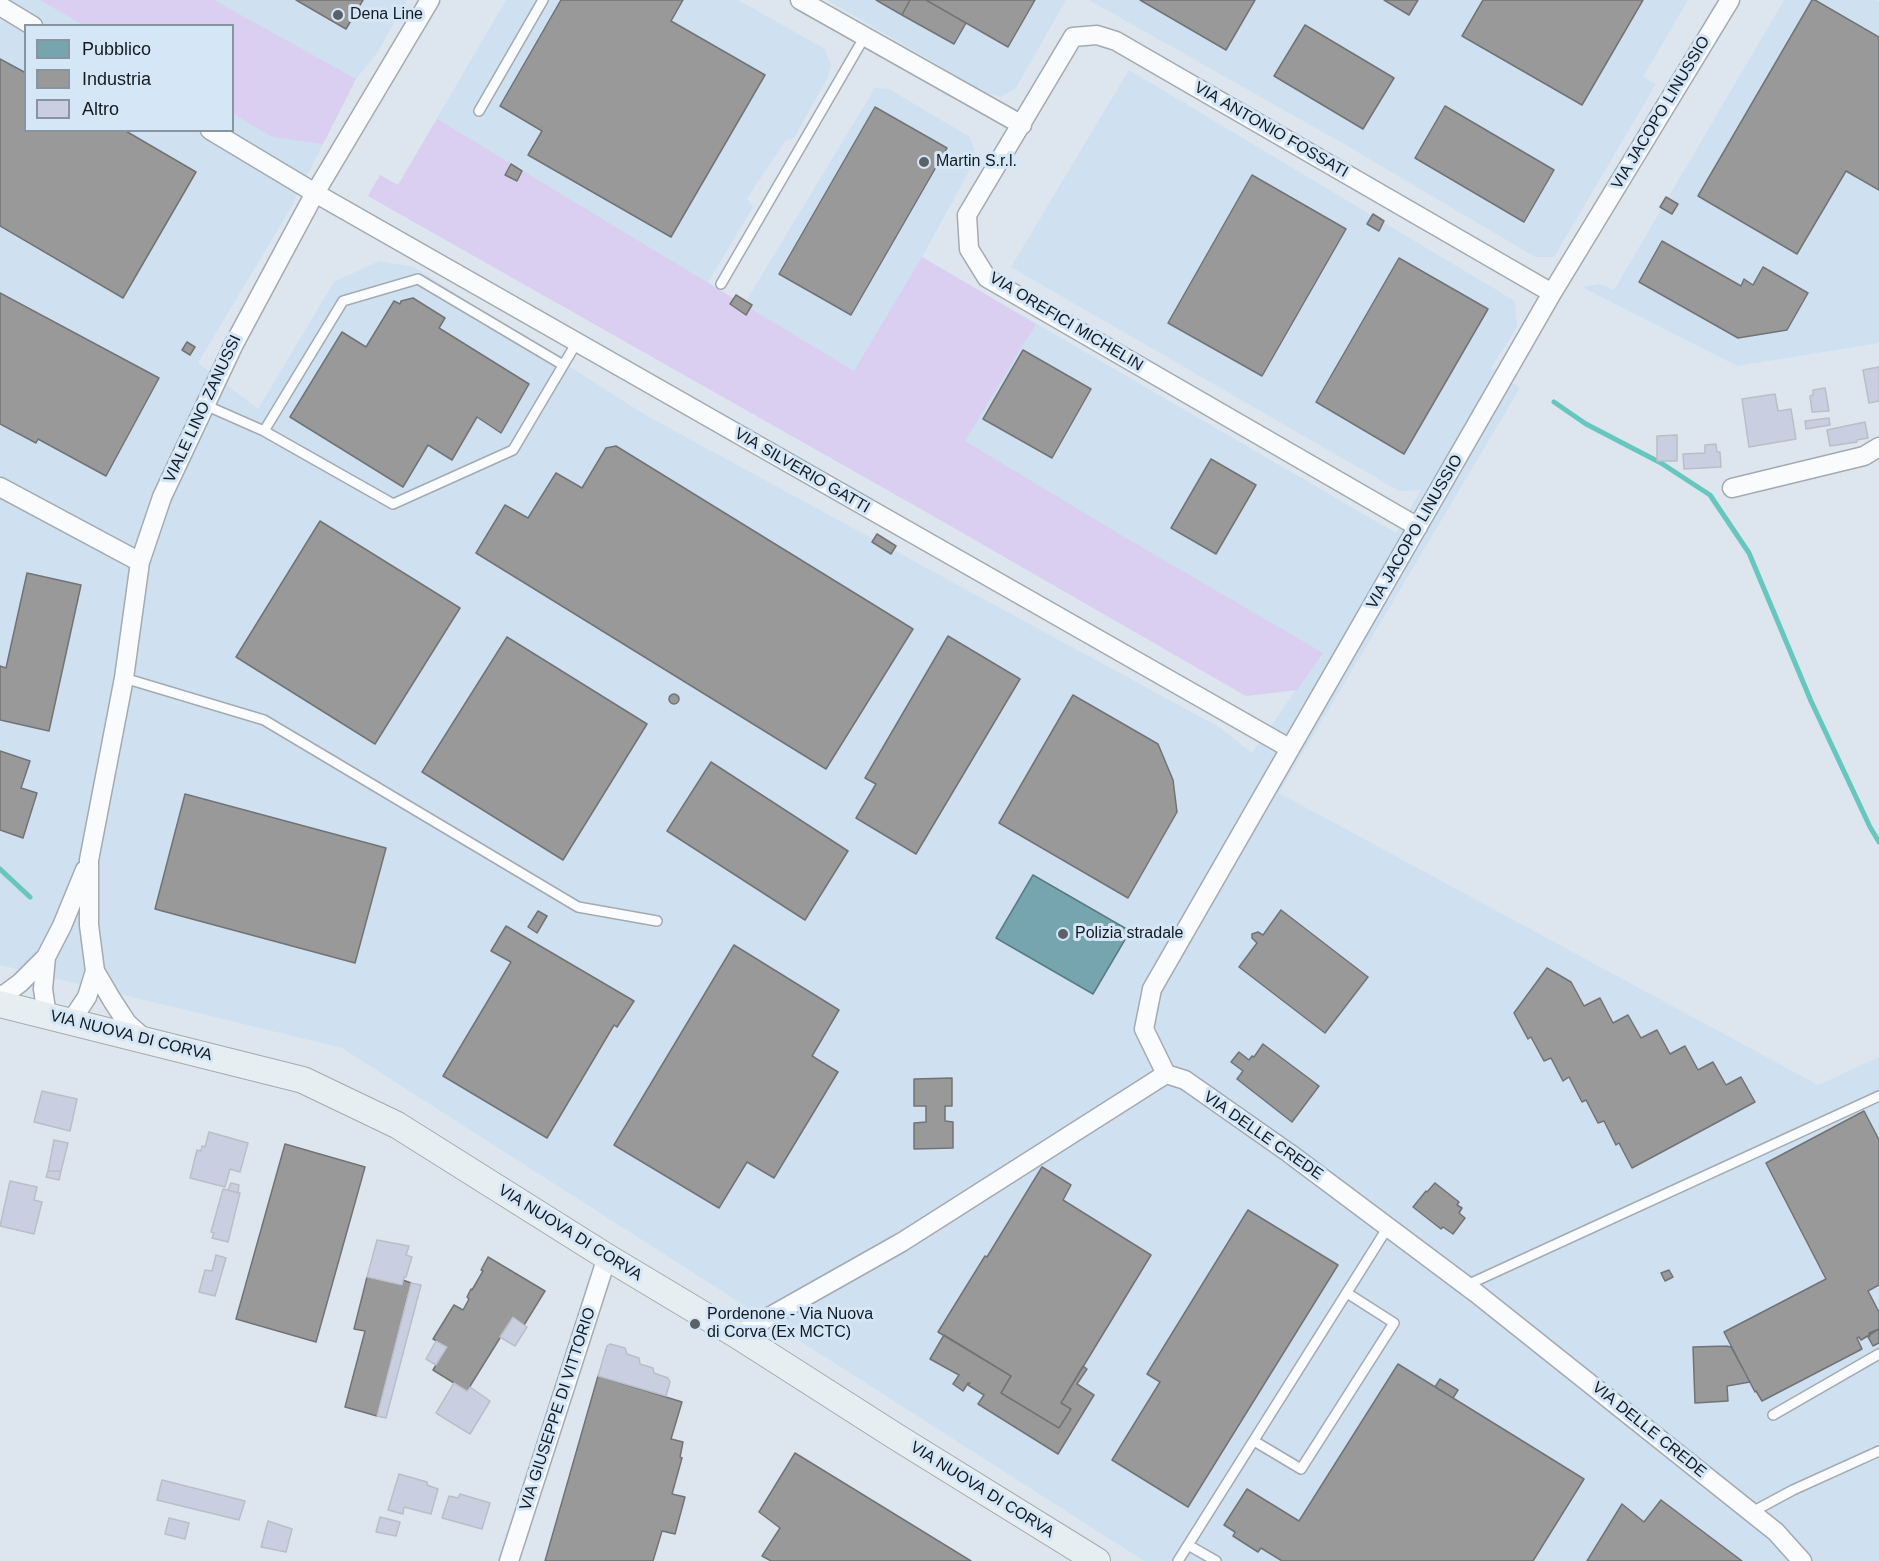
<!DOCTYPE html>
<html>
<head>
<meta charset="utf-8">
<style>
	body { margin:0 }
	#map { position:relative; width:1879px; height:1561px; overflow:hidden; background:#dde6ef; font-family:Arial,sans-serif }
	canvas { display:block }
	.legend { position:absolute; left:24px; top:24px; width:210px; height:108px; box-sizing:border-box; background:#d5e7f7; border:2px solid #8895a1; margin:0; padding:8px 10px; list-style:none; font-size:18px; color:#141a20 }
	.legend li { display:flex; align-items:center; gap:12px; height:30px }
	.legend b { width:30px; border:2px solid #8895a1 }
</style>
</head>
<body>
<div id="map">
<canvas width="1879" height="1561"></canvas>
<ul class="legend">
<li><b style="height:16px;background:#76a5af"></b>Pubblico</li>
<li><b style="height:16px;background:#999"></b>Industria</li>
<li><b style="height:16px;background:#c9cfe0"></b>Altro</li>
</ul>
</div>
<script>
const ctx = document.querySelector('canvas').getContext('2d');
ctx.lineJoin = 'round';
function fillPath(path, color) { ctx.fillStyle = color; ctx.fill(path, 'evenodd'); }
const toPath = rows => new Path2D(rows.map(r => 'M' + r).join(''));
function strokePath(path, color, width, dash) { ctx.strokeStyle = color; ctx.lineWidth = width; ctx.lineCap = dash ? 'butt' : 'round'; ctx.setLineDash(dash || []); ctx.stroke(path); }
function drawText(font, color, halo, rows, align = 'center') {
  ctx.font = font + ' Arial,sans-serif'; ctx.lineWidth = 6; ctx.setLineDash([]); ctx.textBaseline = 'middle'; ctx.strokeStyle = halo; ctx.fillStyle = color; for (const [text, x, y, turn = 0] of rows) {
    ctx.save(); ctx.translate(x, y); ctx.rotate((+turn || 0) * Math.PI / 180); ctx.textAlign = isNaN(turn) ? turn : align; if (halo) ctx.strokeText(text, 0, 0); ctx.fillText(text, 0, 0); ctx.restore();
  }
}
fillPath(toPath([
	[0,0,407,0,377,53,356,79,289,211,198,363,258,409,334,282,379,261,414,267,647,416,1219,727,1252,753,1296,690,1246,696,942,521,368,196,380,175,398,185,506,0,738,0,825,49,831,65,827,79,794,138,786,140,747,198,753,207,708,282,743,306,875,88,889,89,970,137,974,149,972,166,922,257,1396,533,1421,490,1399,491,1011,267,1129,70,1515,301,1517,327,1491,368,1520,388,1279,793,1818,1085,1879,1057,1879,1561,1144,1561,342,1048,0,965],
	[26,26,232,26,232,130,26,130],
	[827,0,1066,0,1016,88,1001,97,986,93],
	[1089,0,1688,0,1643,77,1656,84,1554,257,1535,257,1344,144],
	[1784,0,1875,0,1879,2,1879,343,1737,366,1582,287,1600,284,1614,290]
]), '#cfe0f0');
fillPath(toPath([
	[40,0,214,0,356,79,323,144,273,137,233,114,232,26,83,25],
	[437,119,854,371,922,257,1036,324,965,441,1131,541,1323,653,1297,690,1246,696,942,521,368,196,380,175,398,185]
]), '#dacff1');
const public = toPath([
	[1033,875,1130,931,1093,994,996,938,1033,875]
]);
fillPath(public, '#76a5af');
strokePath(public, '#597b84', 1.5);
const industry = toPath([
	[296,0,363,0,346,29,296,0],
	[561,0,683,0,671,21,765,75,671,237,528,155,542,131,500,106,561,0],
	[876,0,910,0,902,15,876,0],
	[910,0,926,0,966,23,954,44,902,15,910,0],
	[926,0,1035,0,1008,47,926,0],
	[1140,0,1255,0,1226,50,1140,0],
	[1384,0,1418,0,1409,15,1384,0],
	[1483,0,1643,0,1582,105,1462,36,1483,0],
	[1812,0,1815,0,1879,37,1879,190,1846,171,1797,254,1698,196,1812,0],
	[1305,25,1394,78,1363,129,1274,76,1305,25],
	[0,59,26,73,26,130,124,130,196,172,123,298,0,226,0,59],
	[1445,106,1554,170,1524,222,1415,158,1445,106],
	[875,107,947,148,851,315,779,274,875,107],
	[511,164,522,171,517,181,505,175,511,164],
	[1252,175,1346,229,1262,376,1168,323,1252,175],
	[1666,197,1678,204,1672,214,1660,207,1666,197],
	[1373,214,1384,221,1379,231,1367,224,1373,214],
	[1662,241,1741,286,1744,279,1753,285,1763,267,1808,293,1787,330,1738,338,1639,282,1662,241],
	[1399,258,1488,309,1404,454,1316,402,1399,258],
	[0,293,159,378,106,476,38,439,36,443,0,424,0,293],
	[736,295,752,305,746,315,730,304,736,295],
	[413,298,445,318,439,328,529,384,501,433,477,417,452,460,428,445,403,487,290,417,342,332,366,347,394,301,400,304,401,301,413,298],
	[187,342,195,347,190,355,182,350,187,342],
	[1023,350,1091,389,1052,458,983,419,1023,350],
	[616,446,913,629,826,769,476,553,505,505,528,518,556,473,582,488,606,448,616,446],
	[1211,459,1256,485,1216,554,1171,528,1211,459],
	[320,521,460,608,375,744,236,657,320,521],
	[877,534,896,546,891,554,872,542,877,534],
	[27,573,81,585,49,731,0,720,0,666,6,668,27,573],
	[948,636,1020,679,916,854,856,818,876,784,865,778,948,636],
	[507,637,647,724,563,860,422,772,507,637],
	'669 699a5 5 0 1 1 10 0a5 5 0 1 1-10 0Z',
	[1073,695,1158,744,1173,780,1177,812,1128,898,999,823,1073,695],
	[0,751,30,761,21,788,37,793,23,838,0,830,0,751],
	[711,762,848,851,805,920,667,831,711,762],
	[185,794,386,848,355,963,155,909,185,794],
	[1281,910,1368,977,1325,1033,1239,967,1257,943,1252,938,1252,934,1258,932,1263,935,1281,910],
	[538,911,547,916,537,933,528,927,538,911],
	[506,926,634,1001,617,1027,614,1025,547,1138,443,1076,511,962,491,951,506,926],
	[734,945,839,1010,812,1056,838,1072,774,1178,747,1162,719,1208,614,1145,734,945],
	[1547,968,1571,982,1584,1006,1600,998,1613,1023,1628,1015,1641,1038,1657,1030,1670,1054,1685,1046,1698,1070,1713,1062,1726,1085,1741,1077,1755,1102,1632,1168,1619,1143,1616,1145,1604,1121,1598,1123,1586,1100,1582,1102,1569,1077,1563,1081,1551,1058,1544,1061,1531,1037,1528,1039,1514,1013,1547,968],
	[1263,1044,1319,1086,1292,1122,1237,1079,1243,1071,1231,1062,1239,1052,1249,1060,1252,1056,1254,1057,1263,1044],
	[952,1078,952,1106,945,1106,945,1121,953,1122,953,1148,914,1149,914,1123,926,1122,926,1106,914,1106,914,1079,952,1078],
	[1864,1111,1879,1140,1879,1285,1868,1291,1879,1312,1879,1329,1861,1340,1859,1337,1857,1338,1862,1349,1762,1401,1756,1391,1755,1392,1724,1332,1826,1279,1766,1163,1864,1111],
	[285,1144,365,1167,316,1342,236,1319,285,1144],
	[1042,1167,1071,1185,1063,1200,1151,1255,1061,1403,1071,1409,1059,1428,1001,1393,1011,1376,938,1332,985,1256,987,1257,1042,1167],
	[1435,1183,1459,1202,1457,1205,1462,1208,1459,1213,1465,1218,1453,1234,1443,1227,1441,1229,1413,1207,1426,1191,1427,1192,1435,1183],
	[1248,1210,1338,1265,1188,1507,1112,1460,1160,1382,1147,1374,1248,1210],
	[488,1257,545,1291,524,1325,513,1317,467,1391,433,1370,447,1347,433,1339,454,1305,463,1310,469,1299,467,1297,471,1289,472,1290,483,1271,481,1270,488,1257],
	[1669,1270,1673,1277,1665,1281,1661,1273,1669,1270],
	[367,1277,402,1285,403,1280,411,1283,377,1416,345,1407,365,1331,354,1329,367,1277],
	[1879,1329,1879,1343,1873,1346,1868,1337,1870,1336,1869,1333,1879,1329],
	[944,1335,1011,1376,1001,1393,1059,1428,1071,1409,1061,1403,1083,1366,1087,1369,1077,1384,1094,1395,1058,1454,978,1404,984,1395,968,1385,970,1383,968,1383,963,1391,953,1384,959,1375,930,1359,944,1335],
	[1726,1346,1731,1347,1750,1382,1727,1386,1728,1401,1695,1403,1693,1347,1726,1346],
	[1398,1364,1584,1479,1533,1561,1282,1561,1261,1548,1258,1552,1233,1536,1235,1532,1224,1525,1247,1489,1299,1521,1398,1364],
	[598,1376,682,1402,671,1439,683,1442,680,1457,682,1458,672,1494,685,1497,675,1534,662,1531,653,1561,545,1561,598,1376],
	[1440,1379,1458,1390,1453,1398,1435,1387,1440,1379],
	[795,1453,971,1561,771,1561,762,1556,780,1528,759,1512,795,1453],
	[1661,1500,1742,1561,1587,1561,1622,1504,1644,1522,1661,1500]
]);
fillPath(industry, '#999');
strokePath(industry, '#717375', 1.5);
strokePath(toPath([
	[1554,402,1586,424,1661,463,1710,495,1749,553,1811,701,1870,827,1879,842],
	[0,869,30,897]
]), '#67c6bd', 5);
const building = toPath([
	[1879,367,1879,401,1869,403,1863,370,1879,367],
	[1825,388,1829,411,1812,412,1810,396,1813,395,1813,390,1825,388],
	[1775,394,1778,411,1791,409,1796,439,1749,447,1742,399,1775,394],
	[1829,418,1830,425,1806,429,1805,421,1829,418],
	[1865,422,1868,438,1857,440,1857,442,1830,446,1827,430,1865,422],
	[1677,435,1677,461,1657,461,1657,436,1677,435],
	[1716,444,1717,452,1720,452,1721,467,1684,469,1683,454,1705,453,1705,445,1716,444],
	[42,1091,77,1099,70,1131,34,1122,42,1091],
	[209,1132,248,1143,240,1172,230,1169,225,1187,190,1178,197,1150,201,1151,202,1146,205,1147,209,1132],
	[54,1140,68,1143,61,1171,48,1171,54,1140],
	[48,1171,61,1171,59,1180,46,1177,48,1171],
	[10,1181,37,1187,34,1200,42,1202,34,1234,0,1226,10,1181],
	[231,1183,239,1185,238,1193,228,1190,231,1183],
	[223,1189,240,1193,228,1242,212,1238,214,1233,211,1232,223,1189],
	[377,1240,409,1246,406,1255,412,1257,406,1277,404,1277,402,1285,367,1277,377,1240],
	[216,1255,226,1258,215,1296,199,1292,205,1270,212,1271,216,1255],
	[411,1283,421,1285,386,1418,377,1416,411,1283],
	[513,1317,527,1327,515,1346,500,1337,513,1317],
	[436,1341,447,1347,436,1365,426,1359,436,1341],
	[610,1344,625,1348,627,1354,639,1358,640,1364,653,1368,654,1373,668,1378,670,1382,666,1396,598,1376,607,1346,610,1344],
	[454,1383,467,1391,470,1387,490,1401,470,1434,436,1413,454,1383],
	[399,1474,427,1482,427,1485,438,1489,431,1514,404,1507,403,1514,388,1510,399,1474],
	[162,1480,245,1501,239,1520,157,1500,162,1480],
	[460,1494,490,1503,482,1529,442,1518,449,1496,458,1498,460,1494],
	[380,1517,400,1522,396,1536,376,1532,380,1517],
	[169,1518,189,1523,185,1539,165,1534,169,1518],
	[268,1521,292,1529,286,1552,261,1547,268,1521]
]);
fillPath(building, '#c9cfe0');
strokePath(building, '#babec6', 1.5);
const lane = toPath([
	[479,111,543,0],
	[721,284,865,36],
	[205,405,264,431,393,504,513,450,577,342],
	[264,431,343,301,418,279,563,365],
	[124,678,264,720,578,907,657,921],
	[1467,1285,1879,1096],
	[1773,1415,1879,1354],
	[1254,1441,1301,1469,1394,1323,1347,1293],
	[1752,1512,1793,1490,1879,1451],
	[1188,1545,1216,1561],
	[1178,1561,1388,1227]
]);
const street = toPath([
	[800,0,1022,125],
	[0,6,33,26],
	[210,130,315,193,1289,748],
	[0,487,140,562],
	[1732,488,1864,456,1879,447],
	[1418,527,987,278,969,249,967,215,1073,37,1097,35,1116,41,1552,293],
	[46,957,43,989,47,1016],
	[0,995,5,994,20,983,46,957,62,926,85,870],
	[71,1021,87,997,95,971],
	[145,1039,127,1023,112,1000,95,971,89,925,89,860,124,678,140,562,162,497,234,344,315,193,430,0],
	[1166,1074,1144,1029,1152,989,1552,293,1730,0],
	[1166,1074,1185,1080,1289,1153,1476,1293,1776,1532,1802,1561],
	[737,1335,902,1242,1166,1074],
	[509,1561,607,1257]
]);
const secondary = toPath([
	[0,1004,303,1080,397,1125,607,1257,737,1335,895,1436,1097,1561]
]);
strokePath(lane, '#a3aab0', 12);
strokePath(street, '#a3aab0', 21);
strokePath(secondary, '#a3aab0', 28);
strokePath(lane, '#fafbfd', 9);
strokePath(street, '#fafbfd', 18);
strokePath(secondary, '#e7eef2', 26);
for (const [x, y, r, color] of [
	[338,15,6,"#5a6168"],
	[924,162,6,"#5a6168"],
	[1063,934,6,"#5a6168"],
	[695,1324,6,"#5a6168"]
]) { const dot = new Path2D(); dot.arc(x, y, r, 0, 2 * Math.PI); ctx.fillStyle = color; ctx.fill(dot); strokePath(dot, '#d5e7f7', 2); }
drawText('16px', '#141a20', '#d5e7f7', [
	["Dena Line",350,15],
	["Martin S.r.l.",936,162],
	["Polizia stradale",1075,934],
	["Pordenone - Via Nuova",707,1315],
	["di Corva (Ex MCTC)",707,1333]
], 'left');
drawText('16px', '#141a20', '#d5e7f7', [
	["VIA JACOPO LINUSSIO",1661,113,-59],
	["VIA ANTONIO FOSSATI",1271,130,30],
	["VIA OREFICI MICHELIN",1066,322,31],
	["VIALE LINO ZANUSSI",203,409,-65],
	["VIA SILVERIO GATTI",802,471,30],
	["VIA JACOPO LINUSSIO",1415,532,-60],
	["VIA NUOVA DI CORVA",131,1036,14],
	["VIA DELLE CREDE",1263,1136,35],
	["VIA NUOVA DI CORVA",570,1233,32],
	["VIA GIUSEPPE DI VITTORIO",558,1409,-72],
	["VIA DELLE CREDE",1649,1430,39],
	["VIA NUOVA DI CORVA",982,1490,32]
]);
</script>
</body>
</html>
